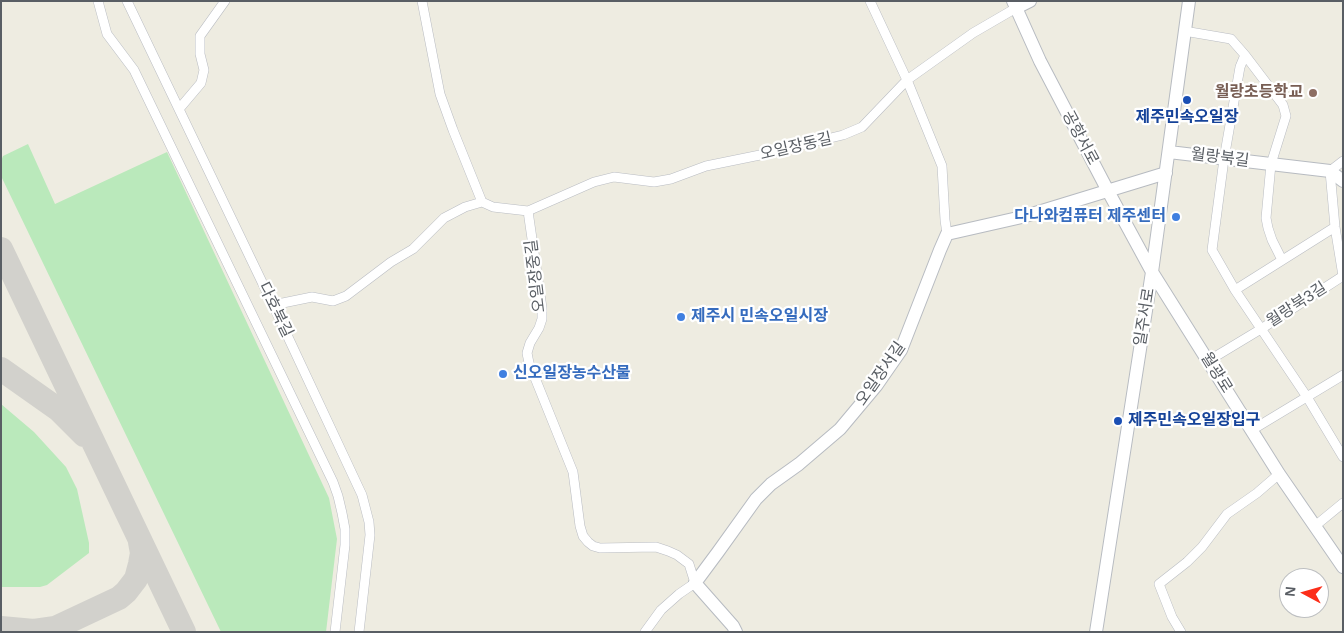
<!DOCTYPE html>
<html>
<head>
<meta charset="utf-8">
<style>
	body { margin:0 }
	#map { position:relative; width:1344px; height:633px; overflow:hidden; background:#eeece1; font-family:Helvetica,sans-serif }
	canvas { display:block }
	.frame { position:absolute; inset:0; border:2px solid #595e64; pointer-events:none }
	.north { position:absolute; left:1279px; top:568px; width:50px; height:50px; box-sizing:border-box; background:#fff; border:1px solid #bdbfc1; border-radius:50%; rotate:276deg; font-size:14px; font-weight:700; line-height:20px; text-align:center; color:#595e64 }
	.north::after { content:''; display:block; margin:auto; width:18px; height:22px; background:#fc2e19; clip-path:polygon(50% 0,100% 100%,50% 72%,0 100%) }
</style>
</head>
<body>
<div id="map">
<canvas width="1344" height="633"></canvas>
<div class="frame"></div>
<div class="north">N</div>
</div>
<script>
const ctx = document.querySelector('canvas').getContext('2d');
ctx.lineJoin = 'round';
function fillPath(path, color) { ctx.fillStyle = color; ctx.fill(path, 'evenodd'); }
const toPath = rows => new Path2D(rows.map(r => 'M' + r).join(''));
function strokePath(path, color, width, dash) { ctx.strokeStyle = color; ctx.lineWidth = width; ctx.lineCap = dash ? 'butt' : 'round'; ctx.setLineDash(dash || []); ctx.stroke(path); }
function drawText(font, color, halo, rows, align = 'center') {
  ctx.font = font + ' Helvetica,"Noto Sans KR",sans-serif'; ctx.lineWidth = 4.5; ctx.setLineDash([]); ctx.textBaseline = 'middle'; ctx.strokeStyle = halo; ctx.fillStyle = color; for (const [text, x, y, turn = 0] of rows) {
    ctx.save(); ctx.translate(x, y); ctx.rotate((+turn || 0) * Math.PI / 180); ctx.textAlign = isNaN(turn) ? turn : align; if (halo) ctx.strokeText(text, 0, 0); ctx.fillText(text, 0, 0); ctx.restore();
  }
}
fillPath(toPath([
	[28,144,55,204,167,152,329,498,337,539,326,632,221,632,1,176,1,161,3,156],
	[1,404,34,432,66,467,77,489,89,543,89,553,47,585,40,587,1,587]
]), '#bae9bb');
strokePath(toPath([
	[1,249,184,632],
	[1,369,59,410,84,435],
	[1,628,34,631,55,628,119,598,126,592,136,579,140,564,142,553,140,542]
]), '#d2d1cc', 24);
const street = toPath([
	[98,1,107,34,134,70,333,482,338,496,342,513,345,529,345,545,335,632],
	[127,1,273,305,362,495,369,522,370,535,359,632],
	[422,1,440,94,453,130,482,202,493,207,528,211],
	[870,1,907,80,942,166,945,220,947,234],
	[1184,31,1231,39,1245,55,1283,105,1286,116,1271,164,1266,218,1268,228,1272,240,1282,260],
	[1245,55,1240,67,1224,159,1212,250,1235,290,1307,397,1343,457],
	[179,109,201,83,204,70,200,54,200,36,225,1],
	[1343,161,1330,171,1335,227,1343,276],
	[528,211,594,182,614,177,654,182,671,179,706,166,760,155,843,135,862,127,907,80,973,33,1016,8],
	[528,211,542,308,542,319,539,328,530,343,527,353,529,363,573,472,580,526,583,536,588,542,593,546,600,548,656,547,668,551,677,555,689,564,695,583,679,594,661,610,645,632],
	[1235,290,1335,227],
	[273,305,312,297,333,301,346,296,391,262,413,249,444,218,465,207,482,202],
	[1208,361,1261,329,1343,276],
	[1252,430,1343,375],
	[1315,526,1343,503],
	[1181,632,1172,617,1159,584,1187,562,1202,547,1227,514,1257,493,1279,474]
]);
const secondary = toPath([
	[1013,1,1040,61,1108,191,1152,272,1279,474,1343,567],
	[1016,8,1030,1],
	[1169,152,1330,171,1343,181],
	[736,632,733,626,695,583,718,552,756,499,771,484,799,464,840,429,876,386,901,350,940,250,947,234,1022,217,1166,173],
	[1096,632,1152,272,1189,1]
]);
strokePath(street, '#b9bcc2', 10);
strokePath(secondary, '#b7bbc1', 14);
strokePath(street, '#fff', 9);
strokePath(secondary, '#fff', 12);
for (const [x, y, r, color] of [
	[1313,93,5,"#8d6e63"],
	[1187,100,5,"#1a4fb4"],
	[1176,217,5,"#3f7fe0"],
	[681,317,5,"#3f7fe0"],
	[503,374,5,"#3f7fe0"],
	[1118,421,5,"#1a4fb4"]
]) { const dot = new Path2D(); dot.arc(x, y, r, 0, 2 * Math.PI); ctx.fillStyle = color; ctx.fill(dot); strokePath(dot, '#fff', 2); }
drawText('bold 16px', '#785e54', '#fff', [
	["월랑초등학교",1303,93]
], 'right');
drawText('bold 16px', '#164399', '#fff', [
	["제주민속오일장",1187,118],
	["제주민속오일장입구",1128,421,"left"]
]);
drawText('16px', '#595e64', '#fff', [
	["공항서로",1080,138,62],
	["오일장동길",796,147,-13],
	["월랑북길",1220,158,7],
	["오일장중길",536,276,-97],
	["월랑북3길",1297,305,-33],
	["다호북길",275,310,64],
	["일주서로",1145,317,-81],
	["월광로",1216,373,58],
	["오일장서길",881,374,-55]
]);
drawText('bold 16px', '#366cbe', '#fff', [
	["다나와컴퓨터 제주센터",1166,217,"right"],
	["제주시 민속오일시장",691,317],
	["신오일장농수산물",513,374]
], 'left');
</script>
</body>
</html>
